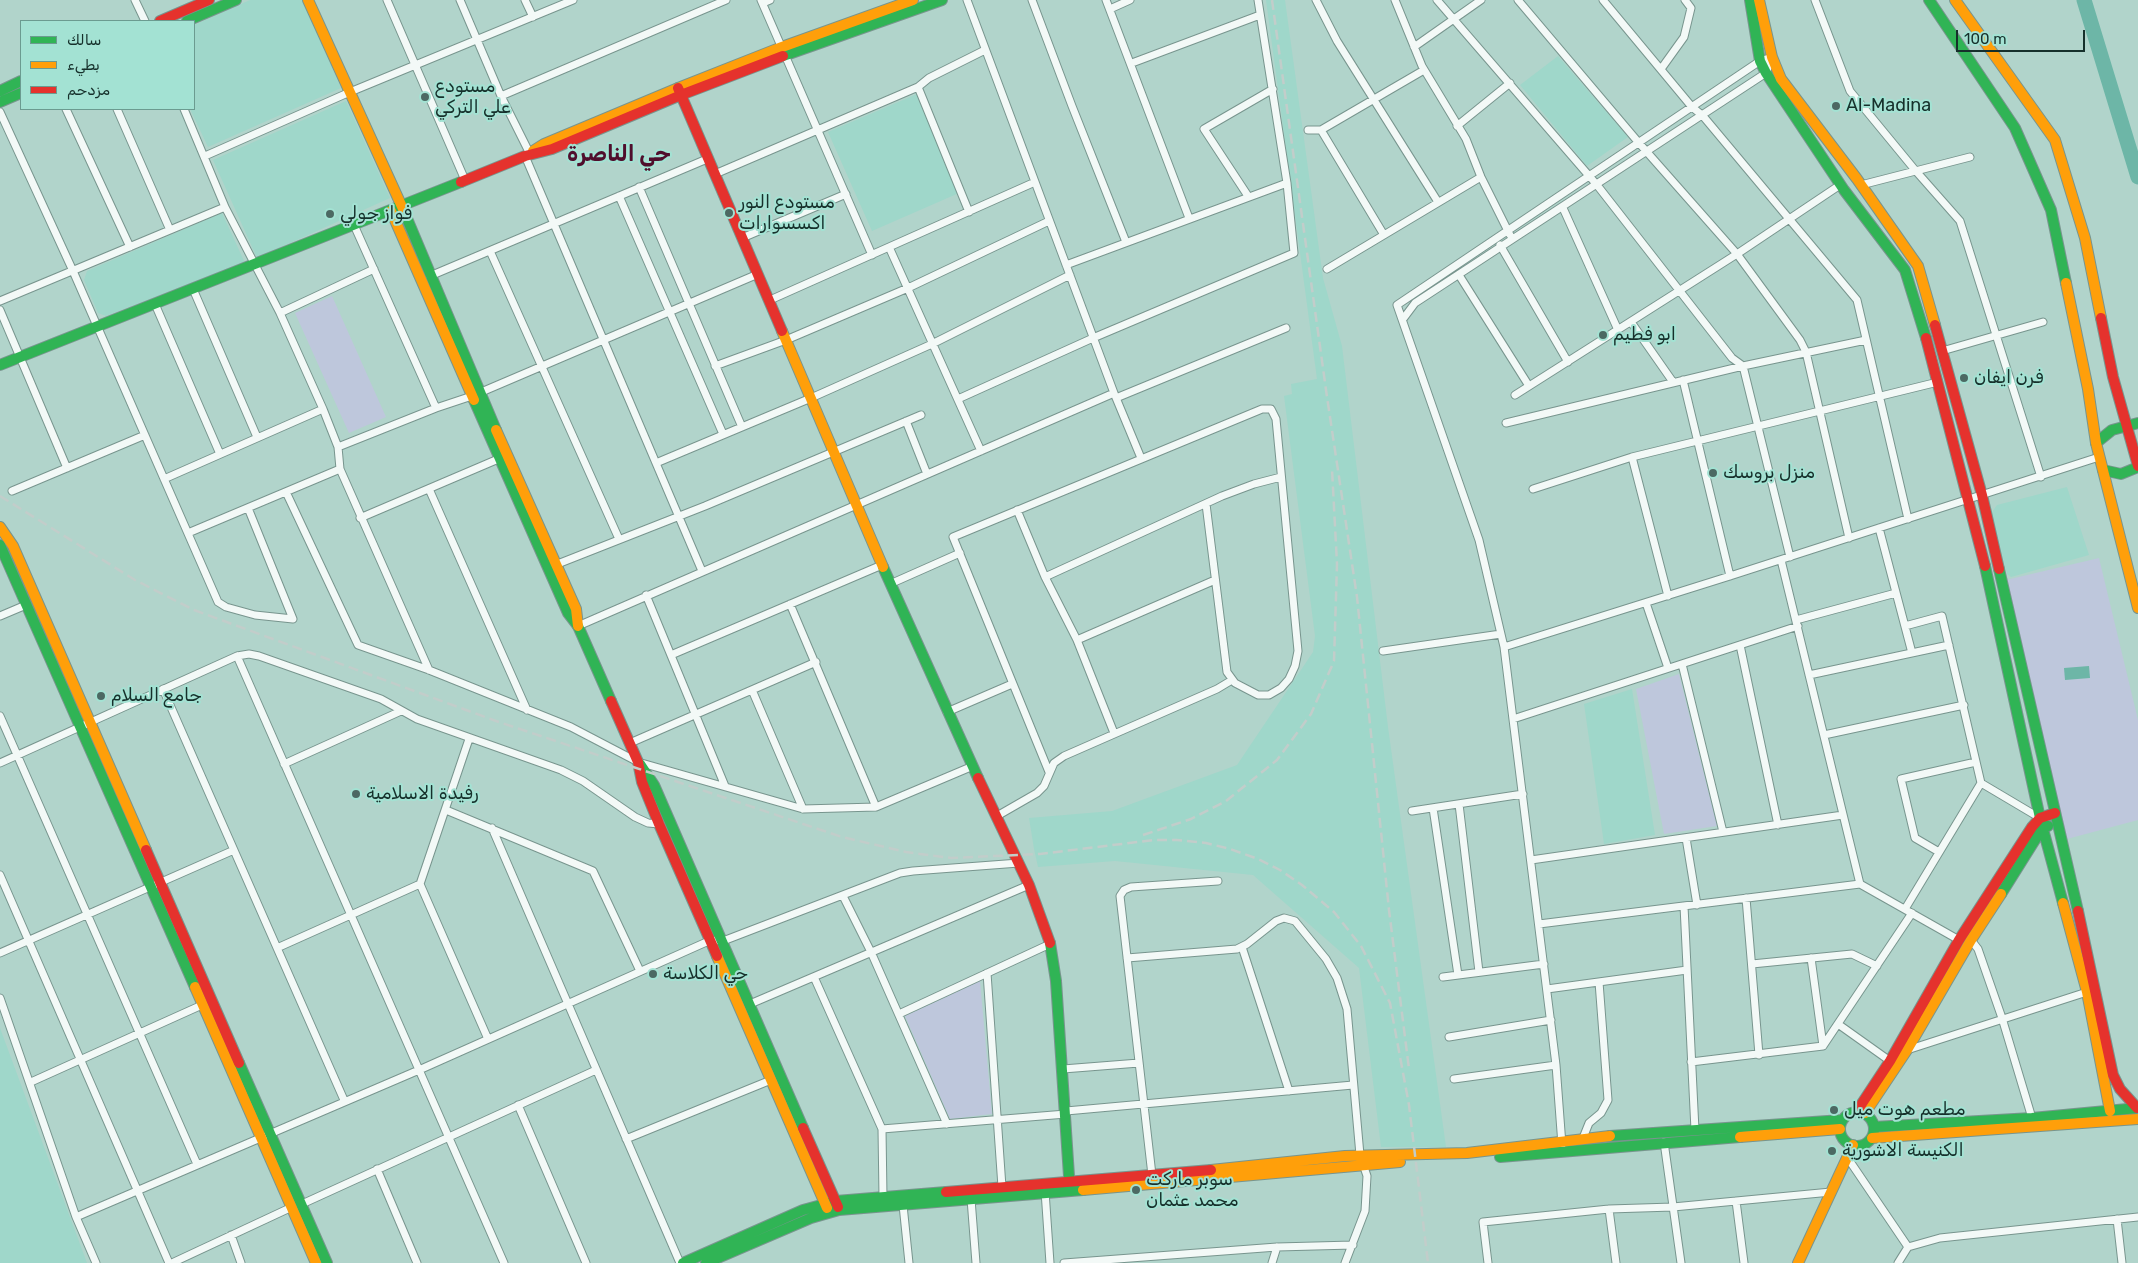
<!DOCTYPE html>
<html>
<head>
<meta charset="utf-8">
<style>
	body { margin:0 }
	#map { position:relative; width:2138px; height:1263px; overflow:hidden; background:#b1d4cb; font-family:Rubik,Cairo,sans-serif }
	canvas { display:block }
	.legend { position:absolute; left:20px; top:20px; width:175px; height:90px; box-sizing:border-box; background:#a3e2d3; border:1px solid #6b9b90; margin:0; padding:6px 9px; list-style:none; font-size:15px; color:#16302b }
	.legend li { display:flex; align-items:center; gap:10px; height:25px }
	.legend b { width:25px; border:1px solid #6b9b90 }
	.scale { position:absolute; left:1956px; top:30px; width:129px; height:22px; box-sizing:border-box; border:2px solid #16302b; border-top:0; padding-left:6px; font-size:15px; line-height:18px; white-space:nowrap; color:#16302b; -webkit-text-stroke:4px #a3e2d3; paint-order:stroke }
</style>
</head>
<body>
<div id="map">
<canvas width="2138" height="1263"></canvas>
<ul class="legend">
<li><b style="height:6px;background:#30b455"></b>سالك</li>
<li><b style="height:6px;background:#ff9f0a"></b>بطيء</li>
<li><b style="height:6px;background:#e5322d"></b>مزدحم</li>
</ul>
<div class="scale">100 m</div>
</div>
<script>
const ctx = document.querySelector('canvas').getContext('2d');
ctx.lineJoin = 'round';
function fillPath(path, color) { ctx.fillStyle = color; ctx.fill(path, 'evenodd'); }
const toPath = rows => new Path2D(rows.map(r => 'M' + r).join(''));
function strokePath(path, color, width, dash) { ctx.strokeStyle = color; ctx.lineWidth = width; ctx.lineCap = dash ? 'butt' : 'round'; ctx.setLineDash(dash || []); ctx.stroke(path); }
function drawText(font, color, halo, rows, align = 'center') {
  ctx.font = font + ' Rubik,Cairo,sans-serif'; ctx.lineWidth = 4; ctx.setLineDash([]); ctx.textBaseline = 'middle'; ctx.strokeStyle = halo; ctx.fillStyle = color; for (const [text, x, y, turn = 0] of rows) {
    ctx.save(); ctx.translate(x, y); ctx.rotate((+turn || 0) * Math.PI / 180); ctx.textAlign = isNaN(turn) ? turn : align; if (halo) ctx.strokeText(text, 0, 0); ctx.fillText(text, 0, 0); ctx.restore();
  }
}
fillPath(toPath([
	[250,0,302,0,341,88,208,147,190,109,194,109,194,25],
	[1266,0,1285,0,1323,278,1342,346,1388,727,1446,1147,1381,1147,1359,968,1253,875,1115,861,1038,867,1034,849,1029,818,1112,811,1237,765,1313,652,1315,636,1284,396,1292,394,1291,384,1317,379],
	[1558,56,1628,137,1587,166,1520,85],
	[917,94,959,193,872,231,828,132],
	[346,101,390,198,257,258,213,160],
	[222,213,245,263,106,316,98,313,84,280,87,271],
	[2067,487,2089,555,2011,577,2007,574,1992,512,1997,505],
	[1632,689,1655,835,1604,844,1584,704],
	[0,1028,87,1263,0,1263]
]), '#9fd7ca');
fillPath(toPath([
	[332,296,386,417,349,433,295,313],
	[2099,558,2138,720,2138,820,2067,839,2006,580],
	[1679,674,1717,826,1664,834,1636,689],
	[980,981,992,1114,950,1119,905,1016]
]), '#bec7dc');
fillPath(toPath([
	[2089,666,2090,678,2065,680,2064,668]
]), '#6db6a7');
strokePath(toPath([
	[2084,0,2138,177]
]), '#6db6a7', 15);
const street = toPath([
	[135,0,145,21],
	[387,0,465,180],
	[460,0,501,96,530,154],
	[525,0,533,17],
	[761,0,872,255],
	[967,0,1114,393,1141,458],
	[1032,0,1072,106,1126,242],
	[1106,0,1189,218],
	[1316,0,1337,41,1438,202],
	[1395,0,1422,66,1466,139,1481,177,1510,235],
	[1437,0,1597,185,1732,358,1743,366,1790,557],
	[1518,0,1639,143,1737,254,1800,340,1806,352,1849,538],
	[1603,0,1692,107,1703,116,1857,300,1908,519],
	[1815,0,1850,91,1915,170,1960,221,2041,477],
	[763,3,770,0],
	[1110,9,1130,0],
	[1414,47,1481,0],
	[1132,63,1260,15],
	[1661,69,1684,37,1691,8,1685,0],
	[918,87,969,212],
	[501,96,726,0],
	[66,109,130,247],
	[117,109,170,230],
	[184,109,225,207,280,313,323,409,338,447,340,469,429,670],
	[0,112,73,271,218,602,226,607,255,615,293,619,248,508],
	[1457,126,1510,83],
	[1308,130,1321,130,1424,70],
	[1321,130,1384,235],
	[205,156,350,92,573,0],
	[525,156,702,571],
	[715,174,918,87,929,78,985,50],
	[1861,185,1970,157],
	[639,187,742,427],
	[619,196,723,434],
	[1248,196,1204,129,1273,89],
	[1563,208,1618,330],
	[354,225,436,408],
	[742,238,846,194],
	[1500,245,1568,362],
	[889,247,981,451],
	[490,251,619,539],
	[1066,265,1287,183],
	[1327,269,1481,177],
	[1459,275,1529,386],
	[430,276,707,159],
	[193,289,257,437],
	[770,300,1035,182],
	[0,301,225,207],
	[155,304,220,454],
	[0,310,67,468],
	[280,313,374,269],
	[1403,319,1415,303,1766,73,1772,57,1760,61,1397,305,1479,540,1504,647,1556,1065,1562,1145],
	[1631,322,1673,382],
	[1942,351,2043,322],
	[715,366,786,340,908,288,1049,221],
	[1683,380,1730,576],
	[1515,395,1737,254,1840,185],
	[1116,398,1286,328],
	[958,399,1093,338,1294,253,1287,183,1258,0],
	[906,421,927,474],
	[1506,423,1743,366,1866,340],
	[338,447,436,408,472,396,758,274],
	[1632,457,1668,596],
	[656,463,811,398,932,344,1070,275],
	[164,479,323,409],
	[429,489,527,710],
	[1533,489,1632,457,1938,382],
	[12,491,145,435],
	[286,492,358,645,429,670,571,727,638,762,803,809,876,807,973,766],
	[1017,510,1045,577,1077,640,1114,733],
	[360,518,503,457],
	[1879,528,1912,653],
	[188,533,340,469],
	[1781,560,1860,884],
	[555,565,705,506,921,415],
	[1045,577,1222,496,1254,484,1281,477],
	[890,584,960,553],
	[646,595,725,786],
	[1646,603,1668,668],
	[790,604,876,807],
	[0,616,26,605],
	[1796,620,1896,593],
	[578,626,1114,393],
	[1905,626,1942,616,1981,783,2040,818],
	[1077,640,1215,580],
	[1740,645,1778,825],
	[1504,647,1730,576,2099,457],
	[1383,651,1501,634],
	[671,655,882,565],
	[237,656,504,1263],
	[1682,664,1723,832],
	[1809,675,1949,645],
	[163,689,344,1100],
	[752,690,803,809],
	[947,712,1012,684],
	[0,716,197,1164],
	[1513,719,1798,626],
	[1824,735,1964,705],
	[469,739,420,884,488,1039],
	[630,743,816,662],
	[0,763,237,656,249,654,259,656,381,699,417,719,561,770,583,781,635,817,648,823,659,824],
	[284,764,401,711],
	[1049,772,953,537,1262,409,1271,409,1276,419,1298,651,1295,666,1289,679,1281,688,1269,695,1258,695,1235,683,1227,672,1206,504],
	[1459,804,1479,972],
	[1433,808,1458,975],
	[446,810,593,871,640,971],
	[1412,811,1523,794],
	[997,816,1037,793,1044,786,1054,763,1064,756,1217,689,1232,680],
	[492,828,680,1263],
	[1686,838,1697,905],
	[1939,852,1915,838,1901,779,1976,762],
	[1531,860,1843,815],
	[0,875,169,1263],
	[843,896,871,952,947,1124],
	[1746,898,1759,1055],
	[1684,906,1695,1130],
	[1905,909,1981,783],
	[1539,924,1860,884,1959,940],
	[1971,940,1978,949,2002,1018,2032,1118],
	[1242,947,1289,1091],
	[277,948,420,884],
	[0,953,234,850],
	[1127,958,1237,949,1247,944,1276,921,1284,918,1295,921,1326,959,1337,978,1347,1009,1360,1155,1367,1176,1365,1211,1345,1263],
	[1811,958,1823,1046],
	[1752,964,1852,954,1877,966],
	[987,973,1002,1187],
	[814,977,882,1129,883,1197],
	[1443,977,1544,964],
	[1547,989,1687,970],
	[0,998,76,1217,96,1263],
	[750,1004,1029,885],
	[899,1014,1050,944],
	[1838,1024,1890,1061],
	[1449,1037,1551,1020],
	[1907,1050,2090,991],
	[1691,1062,1823,1046,1912,913],
	[1063,1069,1139,1063],
	[1454,1079,1556,1065],
	[31,1082,202,1005],
	[518,1105,586,1263],
	[1066,1111,1353,1085],
	[882,1129,1066,1114],
	[1583,1138,1589,1123,1601,1113,1608,1100,1599,982],
	[626,1139,771,1080],
	[1664,1142,1681,1263],
	[1847,1157,1908,1247,1898,1263],
	[377,1169,417,1263],
	[1152,1175,1120,896,1124,890,1131,887,1218,881],
	[1045,1191,1050,1263],
	[971,1199,976,1263],
	[1736,1201,1744,1263],
	[302,1204,596,1070],
	[903,1205,909,1263],
	[1609,1209,1616,1263],
	[76,1217,419,1070,711,940,723,941,900,873,913,871,1019,863],
	[2117,1219,2122,1263],
	[231,1235,241,1263],
	[1908,1247,1940,1238,2138,1217],
	[172,1263,292,1207],
	[1064,1263,1277,1247,1353,1245],
	[1272,1263,1277,1247],
	[1488,1263,1483,1222,1609,1209,1673,1207,1831,1192]
]);
const fast = toPath([
	[1750,0,1760,61,1766,73,1844,190,1905,270,1926,338],
	[1929,0,2015,128,2051,210,2066,283],
	[187,21,236,0],
	[783,56,942,0],
	[0,91,21,81],
	[0,102,21,93],
	[403,209,496,430],
	[0,365,461,182],
	[474,400,568,613,578,626,611,701],
	[2096,443,2112,430,2138,423],
	[2103,470,2121,474,2138,467],
	[0,545,195,987],
	[1985,566,2040,818,2063,903],
	[883,567,978,778],
	[1999,569,2078,911],
	[640,764,654,785,803,1128],
	[2001,894,2043,827,2048,826],
	[1050,943,1056,981,1070,1191],
	[239,1063,327,1263],
	'1840 1129a17 17 0 1 1 34 0a17 17 0 1 1-34 0Z',
	[1874,1127,2032,1118,2138,1108],
	[1610,1136,1842,1120],
	[1500,1157,1740,1137],
	[683,1263,803,1210,836,1201,946,1192],
	[706,1263,811,1218,839,1210,1083,1190]
]);
const slow = toPath([
	[308,0,403,209],
	[1759,0,1772,57,1781,79,1857,179,1918,266,1935,325],
	[1955,0,2055,140,2085,238,2101,318],
	[533,151,544,144,678,88,782,47,913,0],
	[391,211,474,400],
	[2066,283,2088,389,2096,443,2138,608],
	[782,331,883,567],
	[496,430,576,609,578,626],
	[0,527,13,546,146,850],
	[2063,903,2087,992,2110,1111],
	[717,956,827,1208],
	[195,987,316,1263],
	[1865,1113,1907,1050,1971,940,2001,894],
	[1740,1137,1840,1129],
	[1872,1138,2138,1119],
	[1211,1170,1345,1156,1467,1153,1610,1136],
	[1083,1190,1400,1162],
	[1798,1263,1853,1145]
]);
const jam = toPath([
	[160,21,209,0],
	[678,88,782,331],
	[461,182,525,156,552,149,681,95,783,56],
	[2101,318,2113,377,2138,466],
	[1935,325,1982,495,1999,569],
	[1926,338,1985,566],
	[611,701,638,762,642,782,659,824,717,956],
	[978,778,1029,885,1050,943],
	[146,850,239,1063],
	[2078,911,2113,1075,2120,1089,2137,1108],
	[1857,1111,1890,1061,1959,940,2032,827,2040,818,2055,813],
	[803,1128,838,1207],
	[946,1192,1211,1170]
]);
strokePath(street, '#78958e', 9);
strokePath(fast, '#78958e', 12);
strokePath(slow, '#78958e', 12);
strokePath(jam, '#78958e', 12);
strokePath(street, '#f3f9f7', 7);
strokePath(fast, '#30b455', 10);
strokePath(slow, '#ff9f0a', 10);
strokePath(jam, '#e5322d', 10);
strokePath(toPath([
	[1272,0,1327,397,1357,597,1389,910,1409,1069],
	[0,496,135,580,194,610,496,721,842,837,906,852,951,858,1040,854,1154,840,1177,840,1206,843,1230,849,1258,859,1280,870,1302,885,1334,912,1361,946,1390,1003,1409,1105,1428,1263],
	[1143,835,1191,819,1226,801,1277,760,1311,714,1334,661,1337,564,1332,469]
]), '#c2cdca', 2.5, [10, 5]);
for (const [x, y, r, color] of [
	[425,97,5,"#4c6963"],
	[1836,106,5,"#4c6963"],
	[729,213,5,"#4c6963"],
	[330,214,5,"#4c6963"],
	[1603,335,5,"#4c6963"],
	[1964,378,5,"#4c6963"],
	[1713,473,5,"#4c6963"],
	[101,696,5,"#4c6963"],
	[356,794,5,"#4c6963"],
	[653,974,5,"#4c6963"],
	[1834,1110,5,"#4c6963"],
	[1832,1151,5,"#4c6963"],
	[1136,1190,5,"#4c6963"]
]) { const dot = new Path2D(); dot.arc(x, y, r, 0, 2 * Math.PI); ctx.fillStyle = color; ctx.fill(dot); strokePath(dot, '#a3e2d3', 2); }
drawText('18px', '#16302b', '#a3e2d3', [
	["مستودع",435,87],
	["علي التركي",435,108],
	["Al-Madina",1846,106],
	["مستودع النور",739,203],
	["اكسسوارات",739,224],
	["فواز جولي",340,214],
	["ابو فطيم",1613,335],
	["فرن ايفان",1974,378],
	["منزل بروسك",1723,473],
	["جامع السلام",111,696],
	["رفيدة الاسلامية",366,794],
	["حي الكلاسة",663,974],
	["مطعم هوت ميل",1844,1110],
	["الكنيسة الاشورية",1842,1151],
	["سوبر ماركت",1146,1180],
	["محمد عثمان",1146,1201]
], 'left');
drawText('bold 22px', '#500e2c', '#a3e2d3', [
	["حي الناصرة",619,155]
]);
</script>
</body>
</html>
